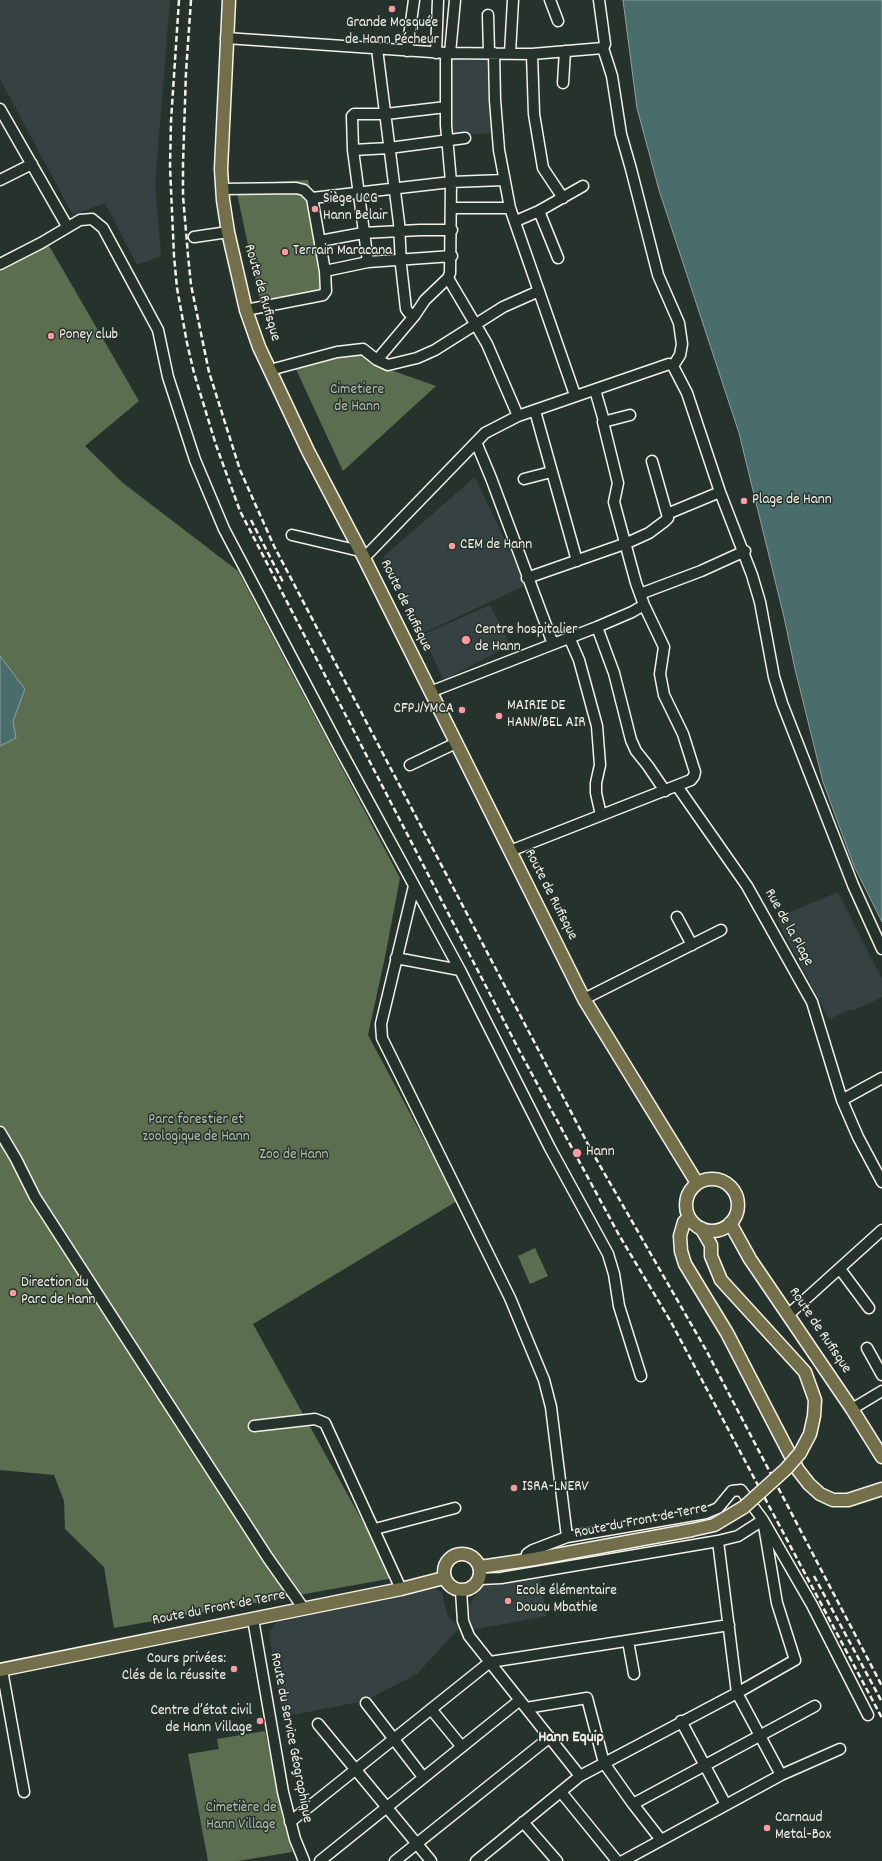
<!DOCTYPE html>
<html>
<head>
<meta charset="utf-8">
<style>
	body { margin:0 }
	canvas { display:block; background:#26332d }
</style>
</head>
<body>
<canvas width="882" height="1861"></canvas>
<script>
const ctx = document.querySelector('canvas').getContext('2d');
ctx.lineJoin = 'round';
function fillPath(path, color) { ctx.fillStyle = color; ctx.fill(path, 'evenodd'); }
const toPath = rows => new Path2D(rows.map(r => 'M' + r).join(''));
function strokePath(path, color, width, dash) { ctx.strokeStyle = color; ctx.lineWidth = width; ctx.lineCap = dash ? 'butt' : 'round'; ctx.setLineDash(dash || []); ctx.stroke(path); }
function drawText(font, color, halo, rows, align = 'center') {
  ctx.font = font + ' Dekko,sans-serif'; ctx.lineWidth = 3; ctx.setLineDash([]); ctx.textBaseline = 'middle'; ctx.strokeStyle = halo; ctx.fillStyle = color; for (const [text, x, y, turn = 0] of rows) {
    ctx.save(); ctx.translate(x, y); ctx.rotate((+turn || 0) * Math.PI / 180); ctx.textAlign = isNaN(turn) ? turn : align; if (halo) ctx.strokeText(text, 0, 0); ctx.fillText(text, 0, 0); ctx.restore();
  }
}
fillPath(toPath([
	[0,0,170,0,155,183,161,256,137,265,105,203,73,215,0,79],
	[490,56,492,133,451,136,449,57],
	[475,477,526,585,421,634,383,557],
	[490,605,510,645,444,680,422,635],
	[838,892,882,979,882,997,852,1011,851,1009,829,1019,776,918],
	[539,1575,547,1616,471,1630,469,1606,482,1585],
	[434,1589,442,1592,447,1615,459,1628,417,1674,364,1701,282,1717,269,1632,277,1622]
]), '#364141');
fillPath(toPath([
	[308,180,329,298,262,310,235,184],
	[48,244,139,401,85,446,123,483,238,571,400,878,385,957,368,1035,457,1201,253,1324,394,1578,114,1628,104,1567,65,1529,64,1501,54,1475,0,1470,0,269],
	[361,350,385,368,436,386,343,471,296,369],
	[535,1248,548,1276,530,1284,518,1256],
	[265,1731,292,1852,238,1861,208,1861,188,1754,219,1749,217,1739]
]), '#5c6e50');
const water = toPath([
	[623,0,882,0,882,922,854,866,823,782,795,669,784,617,739,433,659,190,637,108,623,0],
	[0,656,25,689,13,721,16,738,0,746,0,656]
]);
fillPath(water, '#486d6b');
strokePath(water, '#8da29d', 1);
const minor = toPath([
	[550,0,558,21],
	[599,0,605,44,603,48,612,76,621,134,631,169,658,275,679,323,682,344,680,355,673,366],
	[488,15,489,53],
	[226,38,446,53,532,54,603,48],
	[377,49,399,223,401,265,406,309,409,313,415,315],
	[407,51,414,0],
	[436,53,438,0],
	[450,53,455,0],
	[494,53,495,100,499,150,510,208,575,395],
	[510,53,513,0],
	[532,54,534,114,543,168,563,198],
	[563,83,565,51],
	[0,109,67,226],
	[353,150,389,148,465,138],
	[0,180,32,164],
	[222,189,296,188,304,190,312,198,325,271,326,291,323,295,246,310],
	[312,198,451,182,504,180],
	[452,208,510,208],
	[539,211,558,258],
	[516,221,539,211,583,186],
	[194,237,228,232],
	[320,241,363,233,420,230,452,230],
	[368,262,353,150,352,116,354,114,386,114,446,107],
	[0,264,41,243,80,220,92,219,103,228,158,330,168,377,195,460,224,529,340,749,460,970,550,1148,608,1254,614,1274,619,1306,641,1376],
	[325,271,368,262,452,256],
	[448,278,487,344,518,416],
	[377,360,415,315,425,300,448,278,450,273,451,182,446,125,446,53],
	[270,370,337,352,363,349,377,360,388,365,417,358,435,350,503,307,539,291],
	[595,390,604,421],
	[535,411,577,561],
	[476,442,491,478,553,644],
	[524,479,551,472],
	[667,514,720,492],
	[292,535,360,551],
	[364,558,485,433,518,416,669,364,673,366,687,393,720,492,752,575,760,602,774,677,782,703,853,885,882,949],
	[527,578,627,543,649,533,665,521,668,518,667,514,652,461],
	[640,594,701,571,745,551],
	[597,627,614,673,631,740,636,751,648,766,665,791],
	[569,637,579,660,597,726,600,765,596,783,596,793,601,815],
	[430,692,597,627,632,612,644,605],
	[410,765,456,743],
	[677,786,747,886,812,1002,842,1100,858,1137,882,1182],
	[510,851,691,780,694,776,695,772,683,734,664,695,660,674,664,647,644,605,636,583,614,502,618,483,603,422,630,415],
	[414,886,381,1024,382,1038,510,1298,544,1380,551,1407,567,1537],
	[677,917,692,945],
	[396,958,460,970],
	[584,999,721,930],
	[842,1100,882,1078],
	[0,1132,16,1159,35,1197,268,1558,304,1609],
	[840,1269,869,1308],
	[789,1314,882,1230],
	[867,1348,882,1375],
	[852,1409,882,1391],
	[254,1426,315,1419,325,1423,401,1589],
	[375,1529,455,1508],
	[718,1541,737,1693,781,1775],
	[527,1560,527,1554,533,1550,567,1537,706,1513,718,1508,732,1491,741,1490,763,1520,812,1605,868,1715],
	[479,1579,501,1578,718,1541,738,1536,763,1520],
	[461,1591,463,1621,469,1636,580,1776],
	[253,1619,283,1792,295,1839,304,1861],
	[628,1641,634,1674],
	[2,1670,24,1792],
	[366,1703,423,1777],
	[526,1708,587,1698,604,1763,633,1804,815,1706],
	[431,1709,462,1747],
	[681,1721,726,1805],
	[318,1724,431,1861],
	[561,1792,617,1861],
	[633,1804,661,1840],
	[290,1822,490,1662,729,1625],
	[523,1822,557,1861],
	[320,1861,520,1700],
	[395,1861,550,1737],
	[476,1861,580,1776,737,1693,795,1660,777,1603,763,1520],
	[623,1861,781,1775,840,1749]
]);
const major = toPath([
	[229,0,221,169,223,200,228,232,246,310,259,347,308,451,364,558,584,999,697,1183],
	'686 1205a26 26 0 1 1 52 0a26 26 0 1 1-52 0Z',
	[689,1217,684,1222,680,1236,681,1251,685,1264,727,1333,798,1470,809,1484,820,1494,833,1500,848,1500,882,1489],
	[730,1223,750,1259,852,1409,882,1457],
	[701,1228,711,1245,711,1256,721,1280,805,1372,815,1400,814,1416,810,1434,800,1453],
	'444 1572a18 18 0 1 1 36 0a18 18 0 1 1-36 0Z',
	[480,1567,534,1559,692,1530,714,1525,744,1507],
	[0,1670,401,1589,444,1578]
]);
strokePath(minor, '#f4f1e8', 13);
strokePath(major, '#f4f1e8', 15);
strokePath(minor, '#26332d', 10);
strokePath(major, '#726f4a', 12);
strokePath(toPath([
	[179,0,171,121,170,167,174,256,177,288,187,343,194,373,216,445,240,511,520,1052,619,1235,671,1322,882,1718],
	[191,0,186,72,183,164,183,196,188,255,191,285,209,372,240,470,274,546,540,1053,591,1150,706,1350,882,1686],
	[251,520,284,584],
	[814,1576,882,1702]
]), '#f4f1e8', 2.5, [6, 3]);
const majorBridge = toPath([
	[744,1507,786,1469,800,1453]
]);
strokePath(majorBridge, '#f4f1e8', 15, []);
strokePath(majorBridge, '#726f4a', 12);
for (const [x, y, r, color] of [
	[392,9,4,"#ff9aa2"],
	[315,209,4,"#ff9aa2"],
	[285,252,4,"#ff9aa2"],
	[51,336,4,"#ff9aa2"],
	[744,501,4,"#ff9aa2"],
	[452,546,4,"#ff9aa2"],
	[466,640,5,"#ff9aa2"],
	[462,710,4,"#ff9aa2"],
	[499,716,4,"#ff9aa2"],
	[577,1153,5,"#ff9aa2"],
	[13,1293,4,"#ff9aa2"],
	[514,1488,4,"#ff9aa2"],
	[508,1601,4,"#ff9aa2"],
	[234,1669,4,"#ff9aa2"],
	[260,1721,4,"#ff9aa2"],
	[767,1828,4,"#ff9aa2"]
]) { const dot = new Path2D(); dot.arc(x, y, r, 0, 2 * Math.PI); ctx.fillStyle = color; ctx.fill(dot); strokePath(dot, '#26332d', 1.5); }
drawText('15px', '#f4f1e8', '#26332d', [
	["Grande Mosquée",392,24,"center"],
	["de Hann Pécheur",392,41,"center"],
	["Siège UCG",323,200],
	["Hann Belair",323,217],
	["Terrain Maracana",293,252],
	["Poney club",59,336],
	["Plage de Hann",752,501],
	["CEM de Hann",460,546],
	["Centre hospitalier",475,631],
	["de Hann",475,648],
	["MAIRIE DE",507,707],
	["HANN/BEL AIR",507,724],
	["CFPJ/YMCA",454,710,"right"],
	["Hann",586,1153],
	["Direction du",21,1284],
	["Parc de Hann",21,1301],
	["ISRA-LNERV",522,1488],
	["Ecole élémentaire",516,1592],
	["Douou Mbathie",516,1609],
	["Cours privées:",226,1660,"right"],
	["Clés de la réussite",226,1677,"right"],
	["Centre d’état civil",252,1712,"right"],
	["de Hann Village",252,1729,"right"],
	["Carnaud",775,1819],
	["Metal-Box",775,1836]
], 'left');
drawText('15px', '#f4f1e8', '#26332d', [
	["Route de Rufisque",261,293,74],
	["Route de Rufisque",405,606,64],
	["Route de Rufisque",550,895,63],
	["Rue de la Plage",788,928,61],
	["Route de Rufisque",819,1331,56],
	["Route du Front de Terre",641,1522,-11],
	["Route du Front de Terre",219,1609,-11],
	["Route du Service Géographique",290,1738,79]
]);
drawText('15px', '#b7bdab', '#26332d', [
	["Cimetiere",357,391],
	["de Hann",357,408],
	["Parc forestier et",196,1121],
	["zoologique de Hann",196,1138],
	["Zoo de Hann",294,1156],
	["Cimetière de",241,1809],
	["Hann Village",241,1826]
]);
drawText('bold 16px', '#f4f1e8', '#26332d', [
	["Hann Equip",571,1739]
]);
</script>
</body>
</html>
